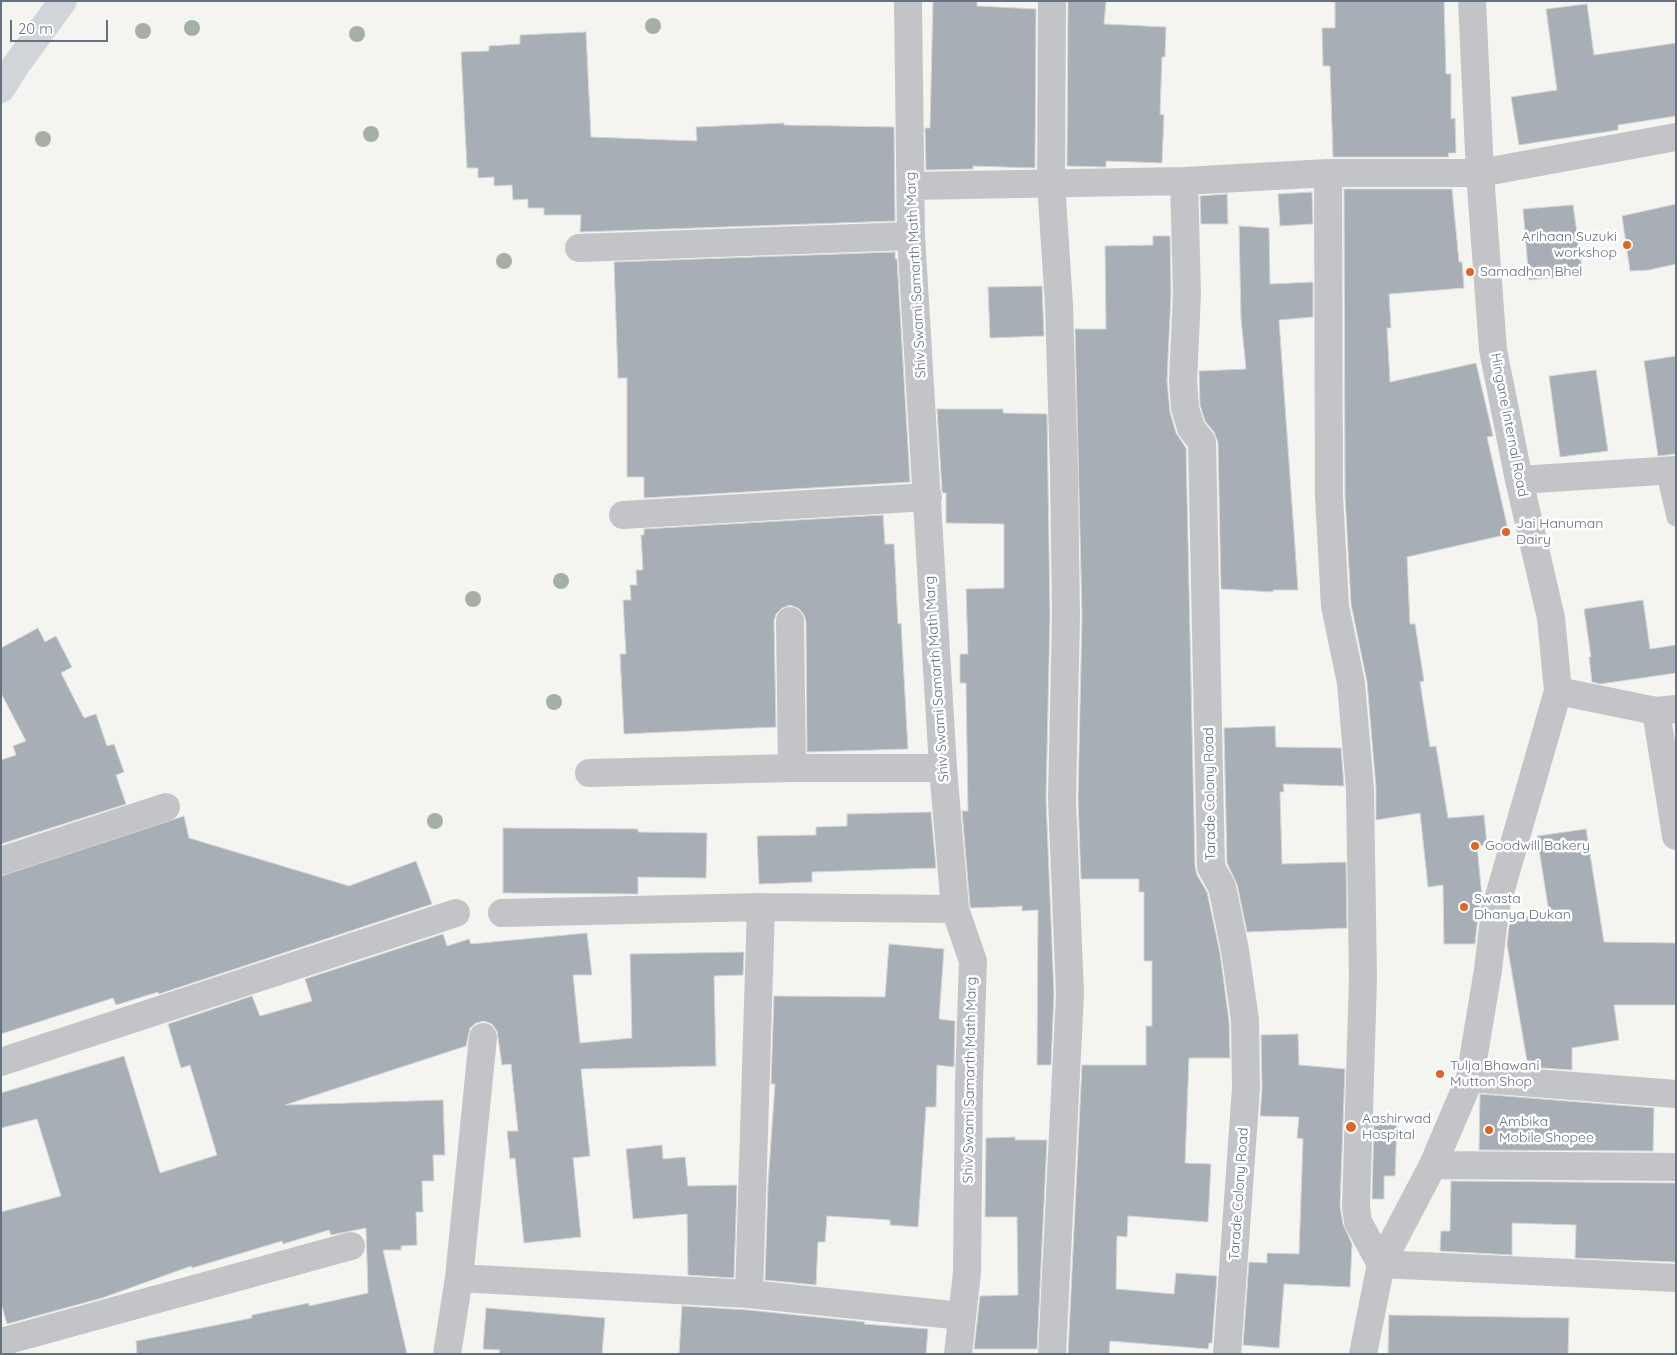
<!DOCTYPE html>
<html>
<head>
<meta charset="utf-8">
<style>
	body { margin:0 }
	#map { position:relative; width:1677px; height:1355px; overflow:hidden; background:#f4f4f0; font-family:Quicksand,sans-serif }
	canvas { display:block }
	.frame { position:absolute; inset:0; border:2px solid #647181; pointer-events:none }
	.scale { position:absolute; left:10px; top:20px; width:98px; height:22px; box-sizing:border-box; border:2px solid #647181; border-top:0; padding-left:6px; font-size:15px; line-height:18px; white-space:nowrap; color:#647181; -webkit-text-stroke:4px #fff; paint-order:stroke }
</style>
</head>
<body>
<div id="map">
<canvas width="1677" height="1355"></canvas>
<div class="frame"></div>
<div class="scale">20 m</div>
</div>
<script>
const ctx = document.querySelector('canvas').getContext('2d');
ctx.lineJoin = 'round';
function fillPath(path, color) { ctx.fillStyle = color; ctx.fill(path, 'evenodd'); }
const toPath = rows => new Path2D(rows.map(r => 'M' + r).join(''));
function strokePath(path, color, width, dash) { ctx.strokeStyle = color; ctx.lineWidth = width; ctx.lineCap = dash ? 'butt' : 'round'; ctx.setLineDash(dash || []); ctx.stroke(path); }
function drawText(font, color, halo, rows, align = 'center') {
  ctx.font = font + ' Quicksand,sans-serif'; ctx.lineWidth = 5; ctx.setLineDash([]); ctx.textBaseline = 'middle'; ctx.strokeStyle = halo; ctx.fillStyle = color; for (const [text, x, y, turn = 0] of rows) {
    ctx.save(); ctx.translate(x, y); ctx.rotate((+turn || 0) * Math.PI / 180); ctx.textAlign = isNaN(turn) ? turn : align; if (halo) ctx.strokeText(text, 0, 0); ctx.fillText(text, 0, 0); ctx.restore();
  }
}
const building = toPath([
	[933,1,977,1,977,6,1036,9,1035,168,973,166,973,169,926,170,925,128,930,128,933,1],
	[1068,1,1106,1,1104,24,1166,27,1165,57,1162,57,1160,114,1164,115,1162,163,1106,161,1106,167,1067,166,1068,1],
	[1335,1,1444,1,1446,74,1451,74,1451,119,1455,118,1456,153,1448,153,1449,157,1333,157,1330,66,1323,66,1322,28,1335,28,1335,1],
	[1587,4,1594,55,1676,43,1676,116,1618,125,1618,130,1519,145,1511,97,1557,90,1546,9,1587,4],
	[586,32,591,137,697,141,696,127,784,123,784,125,894,127,895,221,580,232,581,215,544,215,544,208,528,208,528,199,513,200,512,185,494,186,494,177,478,178,478,168,467,168,461,52,489,51,489,46,520,44,520,35,586,32],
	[1344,189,1452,189,1459,262,1462,262,1464,288,1389,294,1391,328,1387,328,1390,382,1476,363,1493,436,1487,437,1509,534,1407,557,1410,624,1415,624,1424,681,1420,682,1430,747,1436,746,1448,818,1484,815,1487,845,1477,846,1482,897,1479,908,1475,944,1444,944,1443,885,1428,887,1420,813,1376,820,1376,788,1367,682,1351,604,1345,496,1344,189],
	[1312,192,1313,224,1280,226,1278,194,1312,192],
	[1227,194,1228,224,1201,224,1200,196,1227,194],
	[1676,204,1676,264,1649,270,1630,271,1622,216,1676,204],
	[1573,205,1583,275,1529,280,1523,209,1573,205],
	[1239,226,1269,228,1270,284,1313,282,1313,317,1279,320,1298,590,1273,590,1273,592,1221,589,1218,442,1214,432,1205,421,1200,405,1199,371,1246,369,1241,318,1239,226],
	[1153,236,1170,236,1171,294,1167,381,1170,412,1176,433,1186,448,1195,867,1197,875,1207,892,1220,953,1229,1021,1230,1058,1189,1058,1185,1163,1211,1164,1208,1222,1128,1216,1127,1237,1117,1236,1116,1289,1174,1294,1176,1273,1217,1276,1212,1343,1209,1343,1208,1349,1110,1341,1109,1354,1068,1354,1082,1065,1146,1065,1146,1026,1152,1026,1152,961,1144,961,1144,892,1139,892,1139,879,1081,879,1078,799,1082,616,1075,329,1106,329,1105,246,1153,245,1153,236],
	[895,252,895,259,897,259,910,482,644,498,644,477,627,477,627,378,618,378,614,262,895,252],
	[1042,286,1044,336,990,338,988,287,1042,286],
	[1676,356,1676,454,1658,456,1644,361,1676,356],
	[1596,370,1608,451,1560,457,1549,376,1596,370],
	[937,409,1003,409,1003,413,1047,414,1050,616,1046,799,1054,994,1051,1065,1037,1065,1038,910,1022,911,1022,906,971,908,970,906,962,811,968,811,966,683,960,683,960,654,968,654,966,589,1004,588,1004,524,946,523,946,493,943,493,942,491,937,409],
	[883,515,885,544,894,544,898,624,901,623,908,749,807,752,806,621,803,613,798,608,790,605,782,608,776,614,774,621,776,727,624,734,620,654,626,654,623,600,631,600,630,585,637,585,636,570,643,570,641,535,644,535,644,529,883,515],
	[1643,600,1650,649,1676,645,1676,673,1600,684,1592,682,1589,657,1591,657,1584,609,1643,600],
	[38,628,45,642,56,636,72,667,61,673,84,718,96,714,107,746,114,744,124,772,116,775,126,804,1,844,1,760,16,755,13,746,26,741,1,693,1,648,38,628],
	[1275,726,1276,747,1341,748,1344,786,1283,784,1284,792,1280,792,1282,864,1346,862,1347,928,1247,932,1237,884,1227,863,1224,728,1275,726],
	[931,812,936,868,812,872,812,882,759,884,757,836,816,835,816,827,847,826,847,814,931,812],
	[184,816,189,838,349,886,416,861,432,904,159,994,158,992,116,1005,113,998,1,1034,1,876,184,816],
	[503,828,638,829,638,832,707,833,706,878,638,877,638,894,503,893,503,828],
	[1586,829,1604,942,1676,943,1676,1005,1614,1005,1619,1040,1572,1048,1572,1070,1528,1067,1507,944,1510,919,1549,913,1537,836,1586,829],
	[587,933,592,975,573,975,580,1043,632,1038,630,954,744,952,743,975,714,976,716,1066,581,1069,590,1156,573,1158,581,1237,524,1243,515,1158,510,1159,507,1131,518,1131,511,1064,502,1065,497,1031,492,1024,484,1021,476,1023,470,1028,466,1046,285,1105,443,1100,445,1155,433,1155,434,1181,422,1181,423,1212,416,1212,417,1245,401,1246,401,1250,383,1250,407,1354,137,1354,136,1341,252,1318,252,1315,309,1303,309,1306,368,1293,366,1228,331,1235,329,1230,283,1244,282,1241,192,1268,191,1266,102,1298,7,1324,1,1303,1,1212,61,1196,37,1119,1,1128,1,1093,124,1056,160,1173,217,1155,190,1065,181,1068,168,1024,252,996,260,1016,312,1001,305,979,443,934,447,946,469,939,471,944,587,933],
	[889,944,944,949,939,1019,955,1021,954,1067,937,1065,936,1107,926,1107,918,1227,890,1225,890,1220,827,1216,825,1242,818,1242,816,1285,765,1280,768,1184,775,1084,771,1084,774,996,885,997,889,944],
	[1298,1034,1299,1065,1345,1069,1340,1206,1343,1224,1352,1244,1350,1287,1284,1284,1279,1348,1243,1345,1249,1262,1267,1263,1267,1253,1299,1254,1303,1139,1297,1138,1299,1117,1260,1116,1262,1088,1261,1035,1298,1034],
	[1480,1094,1654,1108,1653,1151,1479,1150,1480,1094],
	[1374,1122,1397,1123,1395,1176,1384,1176,1384,1199,1372,1199,1374,1122],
	[1015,1137,1015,1140,1047,1140,1037,1349,974,1349,980,1296,1018,1295,1017,1217,985,1217,986,1138,1015,1137],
	[662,1145,663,1159,685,1157,688,1186,737,1185,734,1278,688,1275,687,1214,633,1219,626,1149,662,1145],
	[1451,1181,1676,1183,1676,1262,1575,1258,1576,1225,1512,1223,1512,1255,1440,1251,1441,1231,1450,1231,1451,1181],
	[682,1306,748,1310,865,1322,864,1324,928,1329,926,1354,679,1354,682,1306],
	[486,1308,605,1318,602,1354,499,1354,500,1350,483,1349,486,1308],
	[1389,1315,1569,1318,1568,1354,1388,1354,1389,1315]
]);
fillPath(building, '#a8aeb5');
strokePath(building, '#d5d6d3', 1);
strokePath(toPath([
	[1665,470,1676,517]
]), '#c2c4c8', 19);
strokePath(toPath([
	[908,1,911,236,943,768,955,909,973,961,969,1083,967,1272,958,1354],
	[1328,173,1329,496,1335,606,1351,683,1360,789,1363,979,1356,1206,1358,1222,1381,1264,1676,1278],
	[1184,181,1187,294,1183,380,1185,408,1191,428,1202,442,1211,867,1222,887,1235,950,1245,1020,1246,1088,1227,1354],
	[911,186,1184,181,1328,173,1480,173,1676,137],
	[579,248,911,236],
	[1519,480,1676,470],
	[623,515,928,497],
	[790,621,792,768],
	[1558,691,1656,711,1676,709],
	[1656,711,1676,836],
	[589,773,792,768,943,768],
	[1,861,166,807],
	[502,913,761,907,955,909],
	[1,1062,456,913],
	[1470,1078,1676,1094],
	[1433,1165,1676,1167],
	[459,1278,749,1294,962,1316],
	[749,1294,761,907],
	[1,1342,351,1246],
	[447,1354,459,1278,483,1037],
	[1052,1354,1070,994,1062,799,1066,616,1064,471,1059,305,1051,183,1052,1],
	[1363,1354,1381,1264,1433,1165,1470,1078,1488,970,1495,910,1558,691,1551,618,1519,480,1493,350,1480,173,1472,1]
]), '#c2c4c8', 28);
strokePath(toPath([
	[1,89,16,65,63,1]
]), '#d1d5da', 28);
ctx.fillStyle = '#a5b0a2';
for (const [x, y] of [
	[653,26],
	[192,28],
	[143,31],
	[357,34],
	[371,134],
	[43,139],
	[504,261],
	[561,581],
	[473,599],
	[554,702],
	[435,821]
]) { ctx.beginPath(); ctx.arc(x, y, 8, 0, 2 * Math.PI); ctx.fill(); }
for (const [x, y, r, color] of [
	[1627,245,5,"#e06525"],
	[1470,272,5,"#e06525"],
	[1506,532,5,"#e06525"],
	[1475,846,5,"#e06525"],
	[1464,907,5,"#e06525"],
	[1440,1074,5,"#e06525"],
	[1351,1127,6,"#e06525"],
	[1489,1130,5,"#e06525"]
]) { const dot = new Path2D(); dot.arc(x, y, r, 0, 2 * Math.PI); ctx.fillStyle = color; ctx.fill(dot); strokePath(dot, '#fff', 2); }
drawText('14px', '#647181', '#fff', [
	["Arihaan Suzuki",1617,237,"right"],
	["workshop",1617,253,"right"],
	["Samadhan Bhel",1480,272],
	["Jai Hanuman",1516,524],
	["Dairy",1516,540],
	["Goodwill Bakery",1485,846],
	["Swasta",1474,899],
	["Dhanya Dukan",1474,915],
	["Tulja Bhawani",1450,1066],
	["Mutton Shop",1450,1082],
	["Aashirwad",1362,1119],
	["Hospital",1362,1135],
	["Ambika",1499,1122],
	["Mobile Shopee",1499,1138]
], 'left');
drawText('14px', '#647181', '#fff', [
	["Shiv Swami Samarth Math Marg",916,275,-93],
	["Hingane Internal Road",1509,425,79],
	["Shiv Swami Samarth Math Marg",937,679,-94],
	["Tarade Colony Road",1210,794,-91],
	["Shiv Swami Samarth Math Marg",970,1080,-89],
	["Tarade Colony Road",1239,1194,-86]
]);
</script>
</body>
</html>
